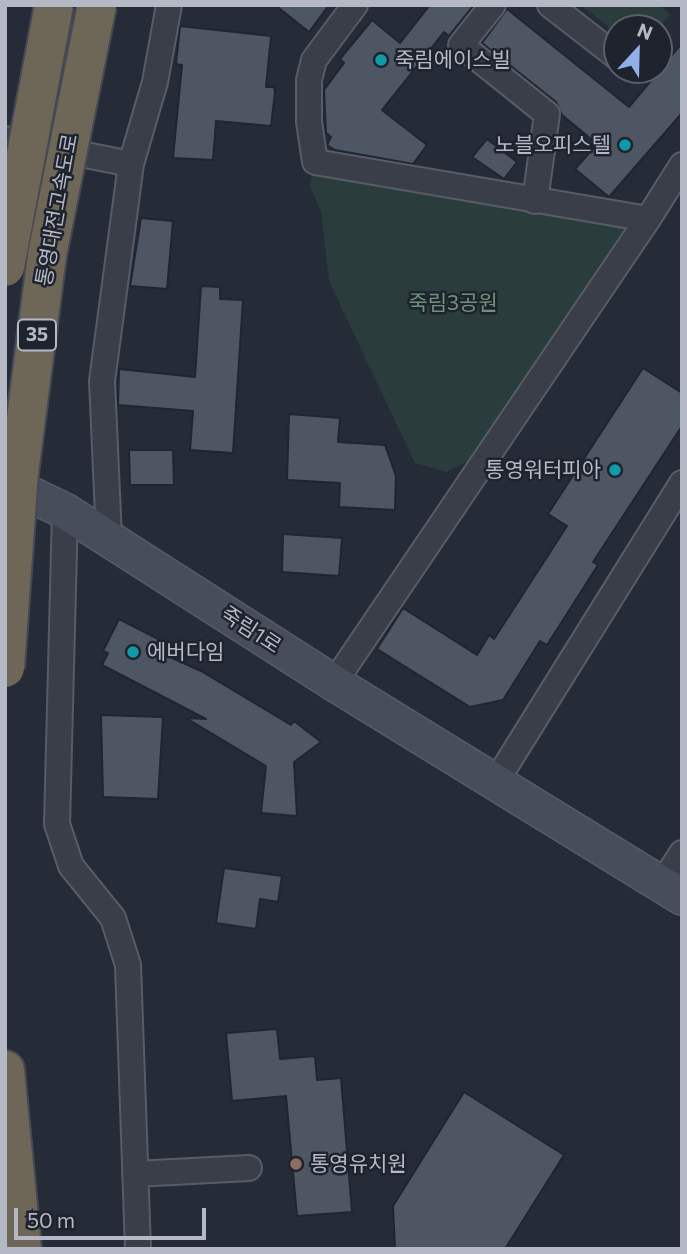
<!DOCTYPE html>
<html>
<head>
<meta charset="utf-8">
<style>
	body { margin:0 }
	#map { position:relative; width:687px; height:1254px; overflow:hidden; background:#252c38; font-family:Commissioner,sans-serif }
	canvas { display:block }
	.frame { position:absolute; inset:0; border:7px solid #b4b9c5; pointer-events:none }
	.north { position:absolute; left:603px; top:14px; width:70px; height:70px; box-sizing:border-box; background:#1e232e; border:2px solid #5a5f6a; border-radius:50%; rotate:22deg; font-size:19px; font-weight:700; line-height:28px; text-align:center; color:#b4b9c5 }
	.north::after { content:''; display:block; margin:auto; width:24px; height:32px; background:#93afea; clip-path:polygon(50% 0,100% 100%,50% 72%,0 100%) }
	.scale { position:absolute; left:14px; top:1208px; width:192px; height:32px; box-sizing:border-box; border:4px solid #b4b9c5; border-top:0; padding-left:9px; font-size:21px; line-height:24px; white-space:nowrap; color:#b4b9c5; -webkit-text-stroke:5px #1e232e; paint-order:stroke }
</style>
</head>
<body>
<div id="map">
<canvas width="687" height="1254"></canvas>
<div class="frame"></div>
<div class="north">N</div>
<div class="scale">50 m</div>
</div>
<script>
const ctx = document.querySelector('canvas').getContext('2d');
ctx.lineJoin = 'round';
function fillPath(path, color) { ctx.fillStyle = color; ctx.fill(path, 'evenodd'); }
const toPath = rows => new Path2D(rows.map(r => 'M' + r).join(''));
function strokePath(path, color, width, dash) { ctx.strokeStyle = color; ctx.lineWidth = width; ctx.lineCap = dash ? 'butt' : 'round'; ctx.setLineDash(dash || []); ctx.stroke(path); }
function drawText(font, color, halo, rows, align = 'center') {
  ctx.font = font + ' Commissioner,"Noto Sans KR",sans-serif'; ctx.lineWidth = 5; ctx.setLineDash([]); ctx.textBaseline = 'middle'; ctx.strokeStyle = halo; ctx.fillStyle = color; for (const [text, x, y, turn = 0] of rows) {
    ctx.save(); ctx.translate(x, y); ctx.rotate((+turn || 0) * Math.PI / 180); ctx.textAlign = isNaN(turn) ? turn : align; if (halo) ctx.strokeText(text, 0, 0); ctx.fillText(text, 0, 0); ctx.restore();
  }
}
fillPath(toPath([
	[581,5,659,5,670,14,659,28,617,28,617,34],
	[312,174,627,226,485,445,471,460,446,472,415,463,329,281,321,211,310,187]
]), '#2b3c3d');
const building = toPath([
	[275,5,329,5,309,32,275,5],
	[430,5,474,5,449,36,444,32,382,110,427,145,413,164,335,150,327,145,331,137,326,133,324,90,344,63,340,59,372,20,400,43,430,5],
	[507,9,629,107,682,43,682,113,609,197,575,169,597,144,562,115,556,102,482,43,507,9],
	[180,26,271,36,266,87,274,87,275,92,271,126,216,121,213,160,173,158,182,65,176,64,180,26],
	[487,139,517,162,504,179,472,157,487,139],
	[141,218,173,221,167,289,130,286,141,218],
	[201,286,220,287,220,299,243,300,233,453,190,450,193,411,118,405,119,369,195,377,201,286],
	[643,368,682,393,682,426,593,562,598,565,547,645,540,641,503,700,470,707,377,649,403,608,477,655,489,635,494,639,567,526,548,514,643,368],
	[289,414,340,418,338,442,385,445,396,476,395,510,339,507,340,483,287,480,289,414],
	[129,450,173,450,174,485,130,485,129,450],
	[283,534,342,538,339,576,282,572,283,534],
	[119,619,166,643,161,653,201,671,291,725,294,721,321,742,294,762,297,816,261,813,266,766,186,718,206,719,102,665,108,653,103,651,119,619],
	[101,715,163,717,158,799,103,797,101,715],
	[224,868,282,876,278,902,260,899,256,929,216,923,224,868],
	[277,1029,280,1059,315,1056,317,1080,341,1078,352,1212,297,1216,286,1096,232,1101,226,1033,277,1029],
	[464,1092,564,1155,505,1249,395,1249,393,1206,464,1092]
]);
fillPath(building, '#4e5664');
strokePath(building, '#202530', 2);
const street = toPath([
	[355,5,314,60,309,80,309,122,315,162,648,219,682,165],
	[493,5,461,45,547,114,535,201],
	[550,5,617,57],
	[5,139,131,164],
	[65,511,57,824,71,866,113,918,128,965,138,1249],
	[109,538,102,381,131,164,155,82,169,5],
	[334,683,648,219],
	[495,783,682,483],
	[661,885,682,853],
	[135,1174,249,1168]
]);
const secondary = toPath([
	[5,482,65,511,334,683,682,897]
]);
const highway = toPath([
	[5,1070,22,1249]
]);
strokePath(street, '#575c67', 28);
strokePath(secondary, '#575c67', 38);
strokePath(highway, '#444954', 42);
strokePath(street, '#393e49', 24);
strokePath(secondary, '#474d5b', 35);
strokePath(highway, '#6e6657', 38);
const highwayBridge = toPath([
	[5,267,54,5],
	[5,668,19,473,47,255,97,5]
]);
strokePath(highwayBridge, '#444954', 42, []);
strokePath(highwayBridge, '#6e6657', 38);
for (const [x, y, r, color] of [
	[381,60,7,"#0f9aa8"],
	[625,145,7,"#0f9aa8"],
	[615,470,7,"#0f9aa8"],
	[133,652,7,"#0f9aa8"],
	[296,1164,7,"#8d6e63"]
]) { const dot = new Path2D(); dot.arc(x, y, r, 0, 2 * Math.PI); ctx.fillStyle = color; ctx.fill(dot); strokePath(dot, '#1e232e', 2.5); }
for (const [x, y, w] of [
	[37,335,38]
]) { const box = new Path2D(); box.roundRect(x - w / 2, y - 15.5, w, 31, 5); ctx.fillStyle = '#1e232e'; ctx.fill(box); strokePath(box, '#b4b9c5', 2); }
drawText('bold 19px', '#b4b9c5', null, [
	["35",37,335]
]);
drawText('21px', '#b4b9c5', '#1e232e', [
	["죽림에이스빌",395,60],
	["노블오피스텔",611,145,"right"],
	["통영워터피아",601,470,"right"],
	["에버다임",147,652],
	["통영유치원",310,1164]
], 'left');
drawText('21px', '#b4b9c5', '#1e232e', [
	["통영대전고속도로",57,210,-80],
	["죽림1로",251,630,33]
]);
drawText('21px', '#6e9379', '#1e232e', [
	["죽림3공원",453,303]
]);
</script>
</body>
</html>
